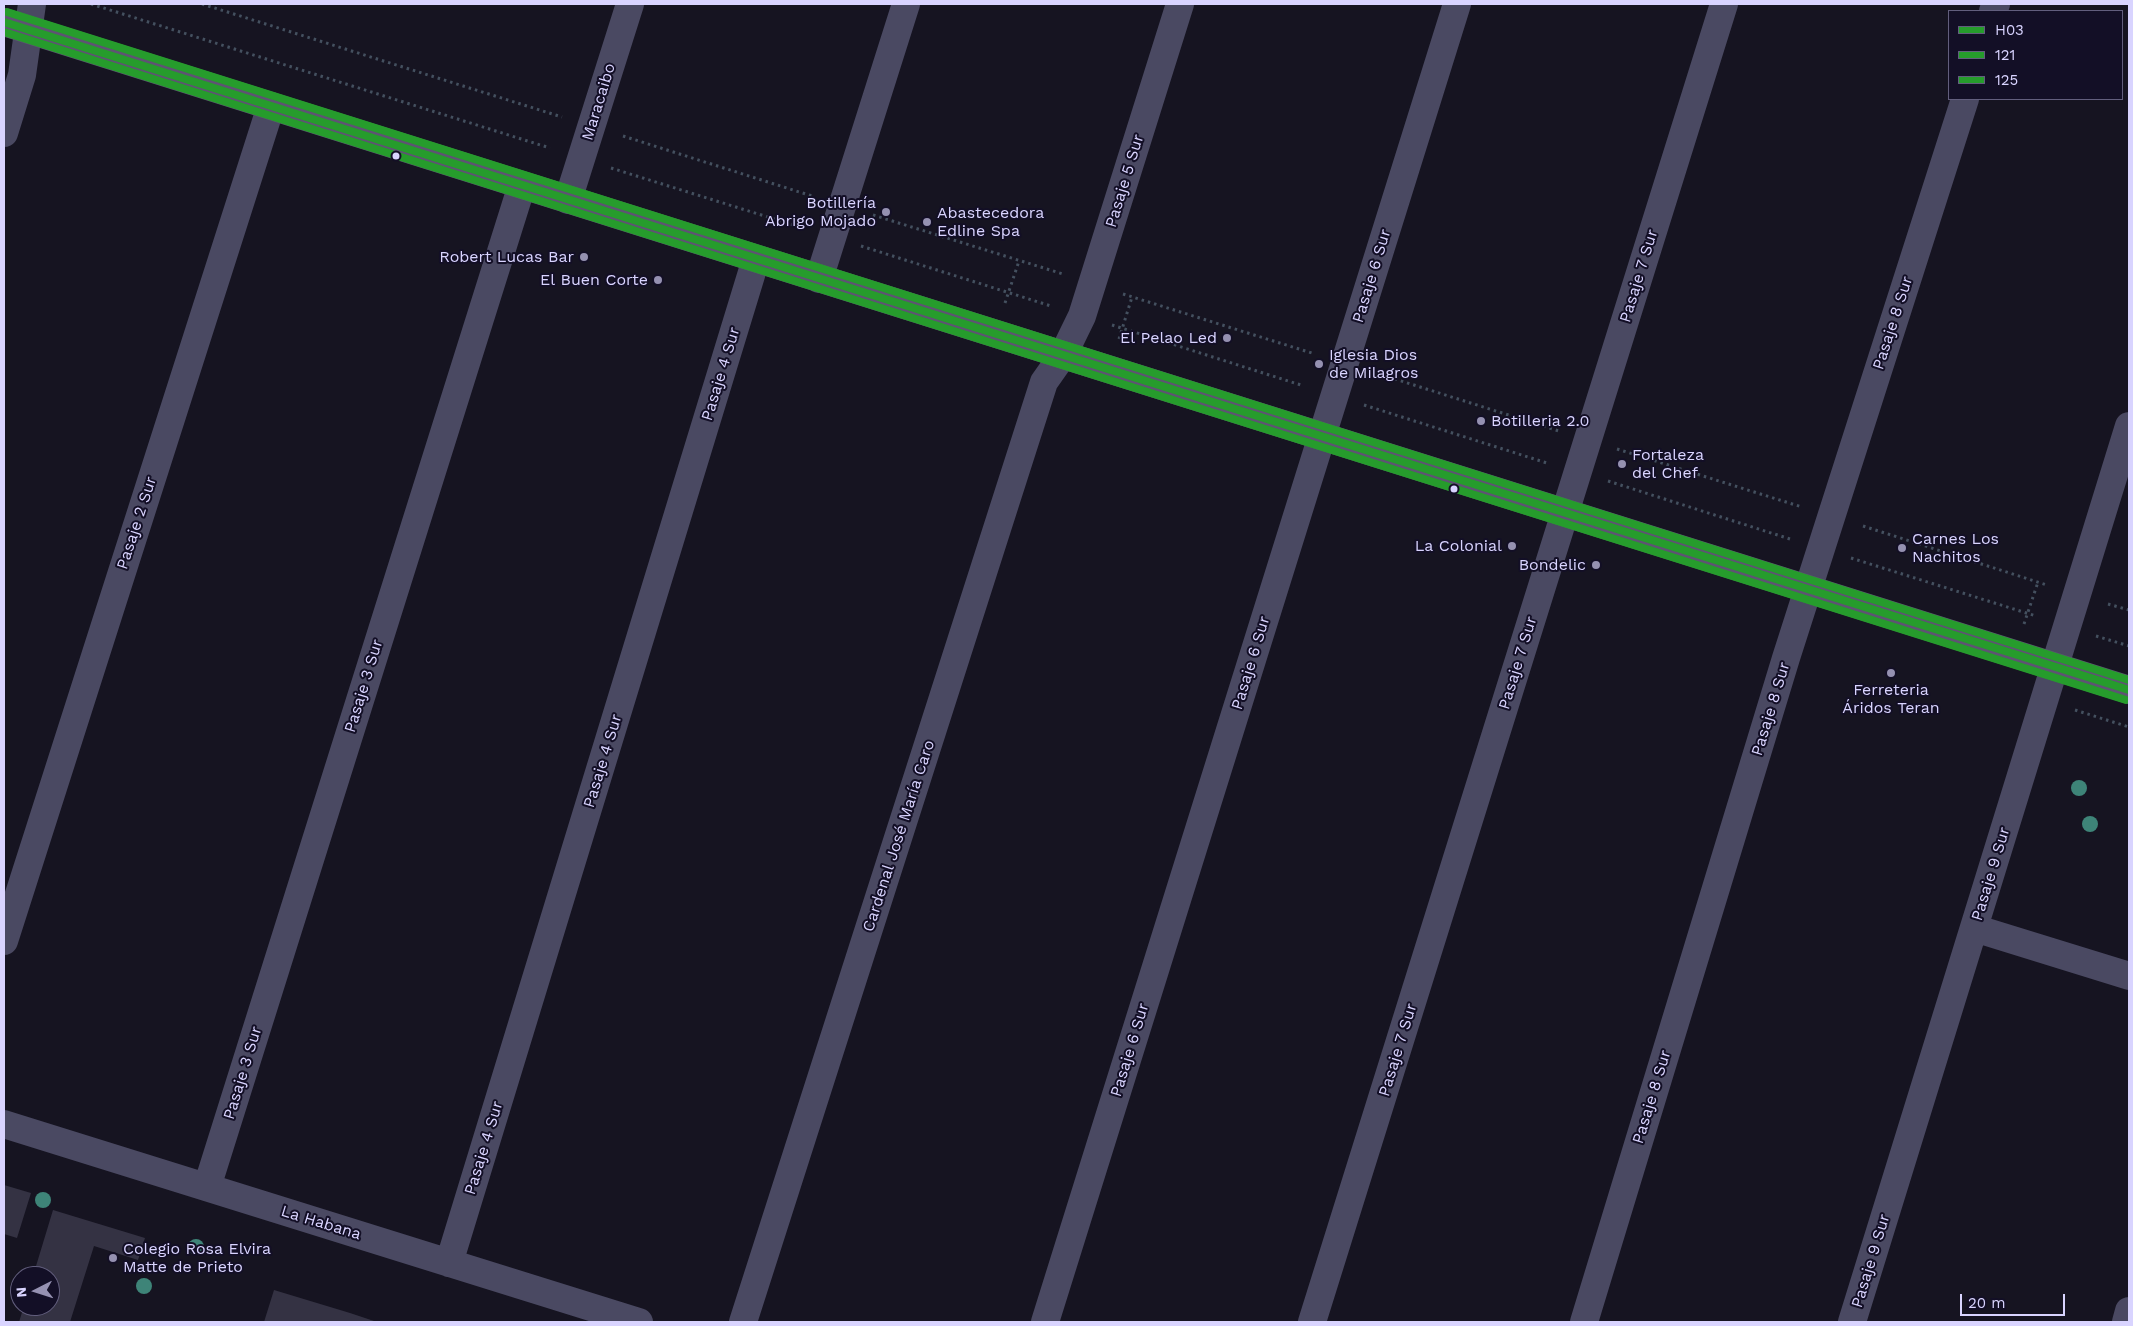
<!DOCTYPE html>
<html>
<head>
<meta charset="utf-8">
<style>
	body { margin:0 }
	#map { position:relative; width:2133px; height:1326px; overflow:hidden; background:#161421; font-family:"Work Sans",sans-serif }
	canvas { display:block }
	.frame { position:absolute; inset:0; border:5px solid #d9d4ff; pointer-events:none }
	.legend { position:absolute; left:1948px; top:10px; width:175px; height:90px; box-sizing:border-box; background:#130f26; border:1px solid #625e7d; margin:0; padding:6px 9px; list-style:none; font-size:15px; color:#d9d4ff }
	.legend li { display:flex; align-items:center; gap:10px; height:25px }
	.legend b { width:25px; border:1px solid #625e7d }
	.north { position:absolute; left:10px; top:1266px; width:50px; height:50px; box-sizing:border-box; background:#130f26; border:1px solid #625e7d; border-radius:50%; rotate:265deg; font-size:14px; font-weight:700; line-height:20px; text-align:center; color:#d9d4ff }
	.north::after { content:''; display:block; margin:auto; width:18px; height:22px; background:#9591b1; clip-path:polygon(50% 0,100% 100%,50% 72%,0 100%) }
	.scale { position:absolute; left:1960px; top:1294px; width:105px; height:22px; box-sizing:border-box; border:2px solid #d9d4ff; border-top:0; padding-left:6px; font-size:15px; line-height:18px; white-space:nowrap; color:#d9d4ff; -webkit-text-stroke:4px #130f26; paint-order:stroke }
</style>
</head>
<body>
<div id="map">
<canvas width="2133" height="1326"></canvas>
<div class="frame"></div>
<ul class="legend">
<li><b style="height:6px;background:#269c2c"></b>H03</li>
<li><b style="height:6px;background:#269c2c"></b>121</li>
<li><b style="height:6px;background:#269c2c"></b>125</li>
</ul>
<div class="north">N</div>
<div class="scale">20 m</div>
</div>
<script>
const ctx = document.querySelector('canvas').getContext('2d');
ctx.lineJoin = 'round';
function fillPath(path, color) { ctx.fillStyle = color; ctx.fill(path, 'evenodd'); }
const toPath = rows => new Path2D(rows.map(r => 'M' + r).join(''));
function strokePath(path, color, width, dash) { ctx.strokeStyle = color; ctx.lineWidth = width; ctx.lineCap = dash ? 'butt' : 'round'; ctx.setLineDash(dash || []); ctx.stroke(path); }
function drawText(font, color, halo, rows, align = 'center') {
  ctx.font = font + ' "Work Sans",sans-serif'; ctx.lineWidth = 4; ctx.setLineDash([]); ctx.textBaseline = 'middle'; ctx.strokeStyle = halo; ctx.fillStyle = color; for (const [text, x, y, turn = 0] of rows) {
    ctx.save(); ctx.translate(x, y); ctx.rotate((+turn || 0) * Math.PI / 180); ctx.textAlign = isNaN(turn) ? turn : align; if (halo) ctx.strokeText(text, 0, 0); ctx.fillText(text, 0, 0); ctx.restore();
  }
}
fillPath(toPath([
	[4,1185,31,1193,17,1238,4,1234],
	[53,1210,145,1238,138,1260,94,1246,70,1322,19,1322,24,1306,50,1306,50,1276,33,1276],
	[274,1290,350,1313,377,1322,264,1322]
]), '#343243');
strokePath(toPath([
	[91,4,550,148],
	[202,4,562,117],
	[623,136,812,196],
	[611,168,803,228],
	[873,215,1063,274],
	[861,246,1051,306],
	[1123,294,1315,354],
	[1005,303,1019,261],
	[1112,325,1304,386],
	[1119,339,1132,297],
	[1376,373,1559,431],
	[1364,405,1547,463],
	[1617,449,1802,507],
	[1608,481,1790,539],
	[1863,526,2047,585],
	[1851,558,2036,616],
	[2108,604,2129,610],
	[2024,624,2038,582],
	[2096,636,2129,646],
	[2075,710,2129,727]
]), '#44505f', 3, [2.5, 4]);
strokePath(toPath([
	[1993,11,1996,4],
	[4,133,22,75,32,4],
	[568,200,630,4],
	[819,279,906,4],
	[1974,928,2129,976],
	[4,941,271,106],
	[4,1124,639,1322],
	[207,1187,522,185],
	[449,1263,756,259],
	[743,1322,1044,382,1063,355,1082,316,1180,4],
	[1045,1322,1457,4],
	[1312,1322,1724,4],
	[1584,1322,1786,658,1965,99],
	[1852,1322,2129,426],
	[2126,1322,2129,1311]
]), '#4a4962', 28);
strokePath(toPath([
	[4,22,2129,690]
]), '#5e5373', 28);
strokePath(toPath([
	[4,22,2129,690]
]), '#269c2c', 8);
strokePath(toPath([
	[4,32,2126,700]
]), '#269c2c', 8);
strokePath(toPath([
	[7,12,2129,680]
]), '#269c2c', 8);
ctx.fillStyle = '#3e8478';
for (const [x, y] of [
	[2079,788],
	[2090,824],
	[43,1200],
	[196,1247],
	[144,1286]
]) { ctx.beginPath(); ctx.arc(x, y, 8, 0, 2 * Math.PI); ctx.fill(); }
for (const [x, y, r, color] of [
	[396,156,4.5,"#d9d4ff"],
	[886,212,5,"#9591b1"],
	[927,222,5,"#9591b1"],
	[584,257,5,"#9591b1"],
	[658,280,5,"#9591b1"],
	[1227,338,5,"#9591b1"],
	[1319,364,5,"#9591b1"],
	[1481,421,5,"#9591b1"],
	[1622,464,5,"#9591b1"],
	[1454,489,4.5,"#d9d4ff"],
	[1512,546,5,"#9591b1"],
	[1902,548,5,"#9591b1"],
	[1596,565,5,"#9591b1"],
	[1891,673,5,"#9591b1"],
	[113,1258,5,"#9591b1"]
]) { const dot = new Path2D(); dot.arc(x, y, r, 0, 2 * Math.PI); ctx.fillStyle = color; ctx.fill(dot); strokePath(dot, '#130f26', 2); }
drawText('16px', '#d9d4ff', '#130f26', [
	["Maracaibo",599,102,-73],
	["Pasaje 5 Sur",1125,181,-73],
	["Pasaje 6 Sur",1372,276,-73],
	["Pasaje 7 Sur",1639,276,-73],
	["Pasaje 8 Sur",1893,323,-72],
	["Pasaje 4 Sur",721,374,-73],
	["Pasaje 2 Sur",137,523,-72],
	["Pasaje 6 Sur",1251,663,-73],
	["Pasaje 7 Sur",1518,663,-73],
	["Pasaje 3 Sur",364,686,-73],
	["Pasaje 8 Sur",1771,709,-73],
	["Pasaje 4 Sur",603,761,-73],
	["Cardenal José María Caro",899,836,-72],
	["Pasaje 9 Sur",1991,874,-73],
	["Pasaje 6 Sur",1130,1050,-73],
	["Pasaje 7 Sur",1398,1050,-73],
	["Pasaje 3 Sur",243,1073,-73],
	["Pasaje 8 Sur",1652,1097,-73],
	["Pasaje 4 Sur",484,1148,-73],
	["La Habana",321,1223,17],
	["Pasaje 9 Sur",1871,1261,-73]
]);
drawText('16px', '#d9d4ff', '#130f26', [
	["Botillería",876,203],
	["Abrigo Mojado",876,221],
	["Abastecedora",937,213,"left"],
	["Edline Spa",937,231,"left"],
	["Robert Lucas Bar",574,257],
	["El Buen Corte",648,280],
	["El Pelao Led",1217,338],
	["Iglesia Dios",1329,355,"left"],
	["de Milagros",1329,373,"left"],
	["Botilleria 2.0",1491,421,"left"],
	["Fortaleza",1632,455,"left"],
	["del Chef",1632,473,"left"],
	["Carnes Los",1912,539,"left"],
	["Nachitos",1912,557,"left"],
	["La Colonial",1502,546],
	["Bondelic",1586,565],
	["Ferreteria",1891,690,"center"],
	["Áridos Teran",1891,708,"center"],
	["Colegio Rosa Elvira",123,1249,"left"],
	["Matte de Prieto",123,1267,"left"]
], 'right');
</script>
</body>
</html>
